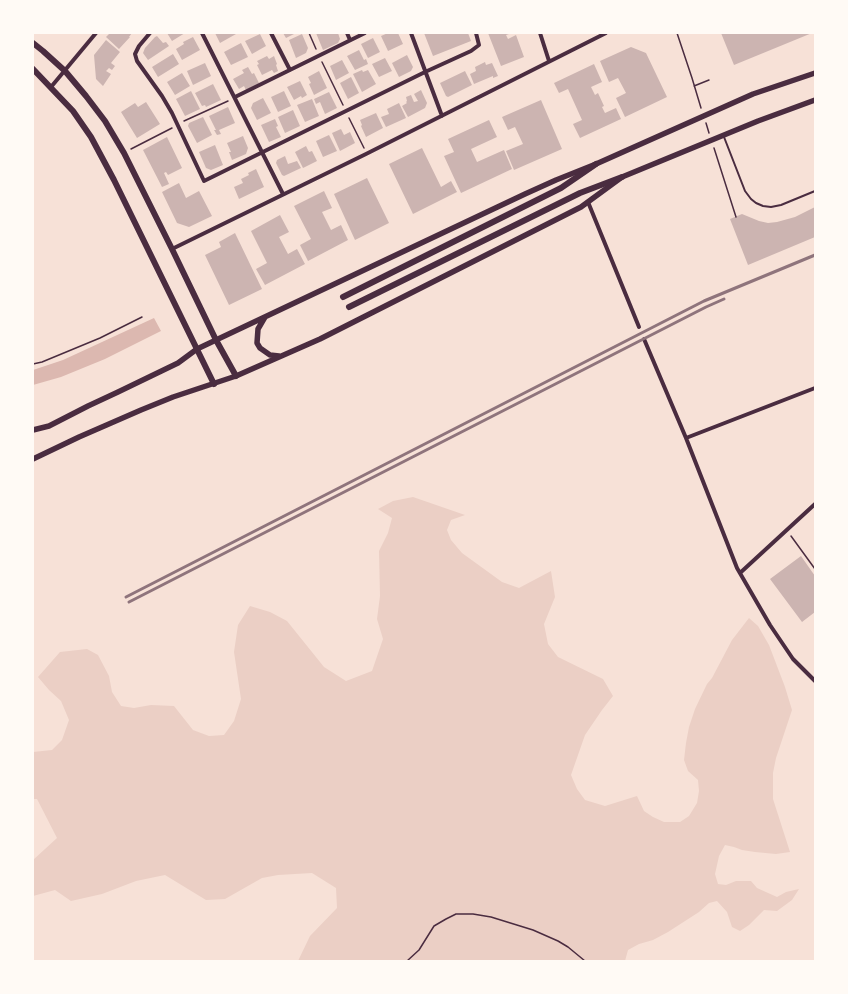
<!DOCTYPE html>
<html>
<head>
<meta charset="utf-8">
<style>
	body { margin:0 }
	#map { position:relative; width:848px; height:994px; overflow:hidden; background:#f7e1d7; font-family:"Titillium Web",sans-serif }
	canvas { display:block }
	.frame { position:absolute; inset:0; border:34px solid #fffaf5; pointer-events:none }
</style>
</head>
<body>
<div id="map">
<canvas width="848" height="994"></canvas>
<div class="frame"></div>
</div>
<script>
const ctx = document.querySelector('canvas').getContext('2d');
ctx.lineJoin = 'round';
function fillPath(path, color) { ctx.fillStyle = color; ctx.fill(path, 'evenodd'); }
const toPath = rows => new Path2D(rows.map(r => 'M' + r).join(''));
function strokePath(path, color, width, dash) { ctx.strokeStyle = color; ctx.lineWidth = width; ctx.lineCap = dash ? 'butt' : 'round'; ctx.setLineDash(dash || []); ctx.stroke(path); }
fillPath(toPath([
	[413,497,465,515,451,520,447,530,451,540,462,553,502,582,519,588,551,571,555,597,544,624,548,644,558,657,603,679,613,696,602,710,585,735,571,775,577,789,585,800,605,806,637,796,644,811,653,817,664,822,680,822,689,816,697,803,699,791,698,780,688,771,684,760,686,743,689,727,695,709,707,684,712,678,732,640,749,618,758,626,769,645,785,687,792,710,776,758,773,773,773,799,790,852,776,854,755,852,742,850,734,847,725,845,719,856,715,874,718,884,726,885,736,881,751,881,757,888,777,897,786,892,799,889,792,900,777,911,764,910,749,925,740,931,732,927,727,912,717,901,709,903,699,912,668,932,653,940,639,944,628,950,625,961,298,961,310,936,337,908,336,888,312,873,278,875,262,878,225,899,206,900,165,875,136,881,102,894,71,901,55,890,33,896,33,860,57,838,37,799,33,799,33,752,52,750,62,740,69,720,61,701,49,690,38,677,60,652,87,649,98,655,109,676,112,692,121,706,134,708,151,705,174,706,193,730,209,736,224,735,234,721,241,699,234,652,238,625,250,606,270,612,287,621,324,667,346,681,372,671,383,639,377,619,380,596,379,551,388,533,392,518,378,509,393,501]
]), '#ebcfc5');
fillPath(toPath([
	[154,318,161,331,105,359,61,377,33,385,33,370,63,360]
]), '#dcb8b0');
fillPath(toPath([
	[110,33,132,33,129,37,130,37,119,49,106,37],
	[167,33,185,33,172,41],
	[215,33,235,33,236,34,220,43],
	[283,33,296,33,286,38],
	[316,33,338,33,340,39,338,43,323,50],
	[388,33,398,33,403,44,388,51,381,36],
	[424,33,468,33,471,41,433,56],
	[488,33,512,33,506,35,508,39,516,35,524,57,501,66],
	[721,33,812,33,734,65],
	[260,34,266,46,252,54,245,41],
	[302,34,308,48,306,53,296,58,289,40],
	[157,36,163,43,166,42,169,46,148,60,143,53,145,48,155,37],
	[193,37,200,50,182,60,176,49,184,44,183,42],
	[373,38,380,52,368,58,361,44],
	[106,40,120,52,111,63,115,66,112,70,109,68,106,71,111,74,103,86,96,79,94,55],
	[241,43,248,57,231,65,224,52],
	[631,47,646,53,667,97,625,117,616,98,626,93,618,78,609,82,600,61],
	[359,50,364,60,366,59,368,64,355,70,347,56],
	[173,54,179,64,158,77,152,67],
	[407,55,413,67,411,71,399,77,392,63],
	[267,56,269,59,274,56,277,64,276,65,278,71,274,73,272,70,262,75,257,65,259,64,257,61],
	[385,58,392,71,379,77,372,64],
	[342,60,349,73,336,80,330,66],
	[485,62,486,65,492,63,498,76,493,78,493,76,474,84,470,74,476,71,475,67],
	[205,63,211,76,193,85,187,71],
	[594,64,602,82,591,87,595,95,598,93,604,106,602,107,605,113,616,108,621,119,580,138,573,124,582,120,568,89,559,93,554,83],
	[248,67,252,74,254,73,259,83,246,90,244,86,239,89,233,79,244,73,242,70],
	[362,70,363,72,368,70,376,84,362,92,353,74],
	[319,71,327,88,314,95,309,84,311,83,308,77],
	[465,71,472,85,448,97,446,96,440,83],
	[182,73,190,86,175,95,167,82],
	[351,77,359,93,348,99,340,83],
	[300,81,307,95,302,98,301,96,294,100,287,87],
	[213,84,221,100,206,107,205,105,202,106,195,93],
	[421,90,427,103,425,108,408,117,402,106,407,103,406,102,407,101,406,97,411,95,414,102,418,101,414,94],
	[191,91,200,109,185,116,176,99],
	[284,91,291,106,278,112,271,97],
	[329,92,337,108,325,114,320,102,316,104,314,99],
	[263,98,271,113,257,120,251,108,253,103],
	[312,99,319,116,305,122,297,105],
	[541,100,562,149,514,170,506,151,523,144,515,127,508,130,502,117],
	[146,102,160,124,137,138,121,112,135,103,138,107],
	[399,103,406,118,386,127,381,117,389,114,387,109],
	[228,107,235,123,219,130,221,134,217,135,214,130,216,130,209,116],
	[293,110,300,126,285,133,278,117],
	[376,113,383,128,366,137,361,126,362,125,360,120],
	[203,117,212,135,197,143,188,126,189,123],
	[275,119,278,126,276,127,281,137,269,142,261,125],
	[489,120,497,137,471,149,477,162,504,150,512,169,461,193,444,156,454,152,448,139],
	[341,129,344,135,350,132,355,143,340,151,332,133],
	[329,135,337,151,323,157,316,141],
	[243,136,248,148,246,154,232,160,229,152,231,152,227,143],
	[167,137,182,168,168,175,166,172,164,173,169,184,162,187,143,150],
	[215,145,223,165,211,170,206,168,199,152],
	[306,146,309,152,312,151,317,161,303,168,295,152],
	[422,148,441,187,451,181,457,192,413,214,389,164],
	[285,156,288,164,297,161,301,168,284,176,282,175,276,163,277,160],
	[256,169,264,187,239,199,234,187,243,183,241,179,249,175,248,173],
	[367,178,389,223,355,240,334,194],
	[179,183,186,198,199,191,212,216,189,227,177,223,162,192],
	[324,191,332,208,322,212,331,230,341,225,348,240,308,261,300,245,311,239,294,206],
	[815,207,815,237,748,265,730,219,742,214,759,221,768,223,777,222,795,217],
	[280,215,289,232,279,237,288,254,297,249,305,264,265,285,256,269,267,263,251,231],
	[235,233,262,289,229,305,205,255,221,247,219,242],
	[801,556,815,576,815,612,802,622,770,579]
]), '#ccb4b1');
strokePath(toPath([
	[309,33,316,49],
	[677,33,692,78,701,108],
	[322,62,343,105],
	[694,86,709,80],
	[349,118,364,148],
	[184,121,228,101],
	[706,123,709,133],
	[714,148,736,217],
	[131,149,172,128],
	[33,364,42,362,100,338,142,317],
	[791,536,815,569],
	[407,961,419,950,434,926,446,919,456,914,473,914,491,917,533,930,558,941,568,947,585,961]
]), '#4a2c40', 1.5);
strokePath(toPath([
	[724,137,745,191,751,199,756,203,763,206,771,207,781,205,815,191]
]), '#4a2c40', 2);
strokePath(toPath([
	[150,33,139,46,135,54,137,61,162,96,172,113,204,181,425,72,471,51,479,45,476,33],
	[202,33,283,194],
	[271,33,290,70],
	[347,33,350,40],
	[411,33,442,116],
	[540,33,549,61],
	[51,87,96,33],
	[235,97,365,33],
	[588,202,639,327],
	[172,249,366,154,606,33],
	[644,339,686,438,737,568,770,625,793,659,815,681],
	[686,438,815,388],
	[740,573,815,504]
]), '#4a2c40', 4);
strokePath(toPath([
	[265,317,258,329,257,343,260,348,270,355,279,356],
	[33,430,49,426,88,406,118,392,178,363,197,349,216,340,525,194,556,180,596,164,753,94,815,73],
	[33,459,79,437,141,410,173,397,236,376,320,339,581,207,622,177,758,121,815,100]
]), '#4a2c40', 5.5);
strokePath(toPath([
	[33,43,43,51,65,71,86,96,105,121,124,153,172,249,216,340,236,376],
	[33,69,73,111,91,137,114,180,214,384],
	[343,297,561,188,596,164],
	[349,307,580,193,622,177]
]), '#4a2c40', 6);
strokePath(toPath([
	[126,597,704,301,815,255],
	[129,602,706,307,724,299]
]), '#8f747c', 3);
</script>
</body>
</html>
